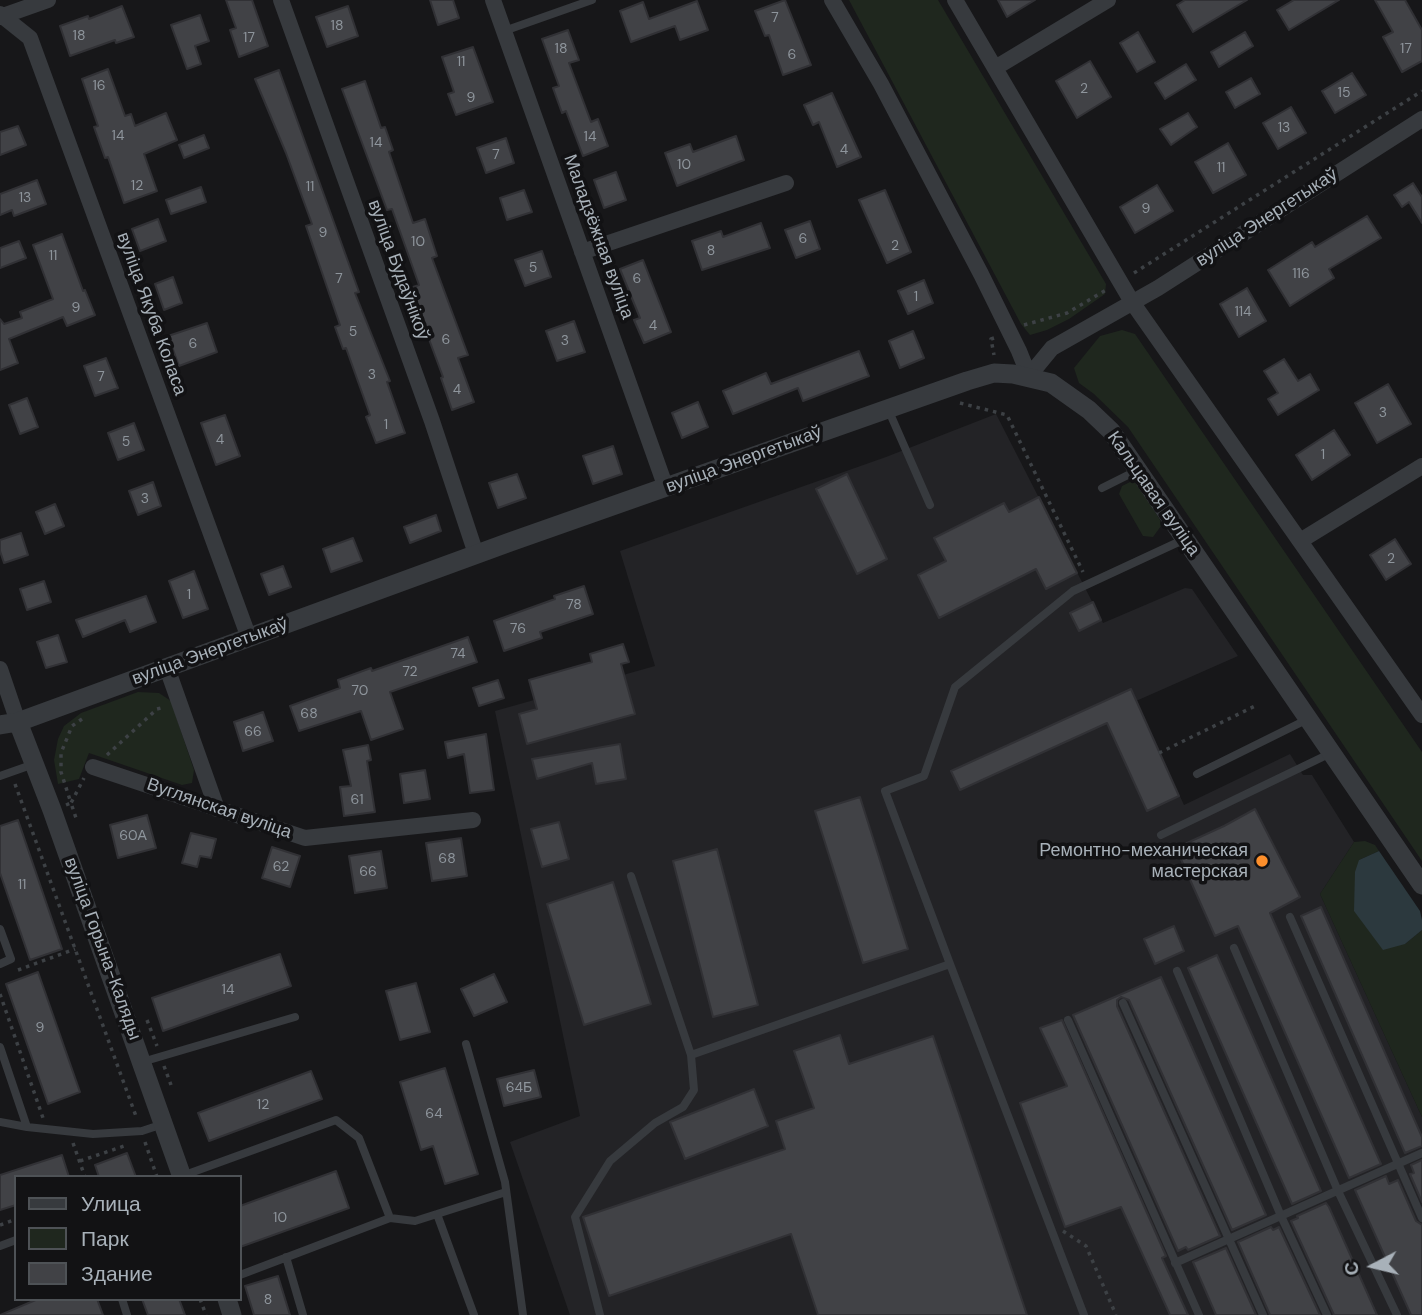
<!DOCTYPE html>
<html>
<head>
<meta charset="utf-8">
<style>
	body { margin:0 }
	#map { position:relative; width:1422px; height:1315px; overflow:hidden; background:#171719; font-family:"DM Sans",sans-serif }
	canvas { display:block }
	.legend { position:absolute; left:14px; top:1175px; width:228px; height:126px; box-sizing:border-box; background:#121214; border:2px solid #4e5256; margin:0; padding:9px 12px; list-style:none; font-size:21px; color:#a8b1b9 }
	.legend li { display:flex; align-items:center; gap:14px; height:35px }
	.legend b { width:35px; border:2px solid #4e5256 }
	.north { position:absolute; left:1338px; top:1231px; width:70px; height:70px; -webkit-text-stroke:5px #121214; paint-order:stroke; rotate:263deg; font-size:19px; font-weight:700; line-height:28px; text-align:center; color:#a8b1b9 }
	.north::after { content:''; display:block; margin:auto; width:24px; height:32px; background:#a8b1b9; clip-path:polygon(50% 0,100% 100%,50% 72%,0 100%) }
</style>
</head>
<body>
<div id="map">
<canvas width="1422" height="1315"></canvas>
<ul class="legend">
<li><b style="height:9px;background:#373a3e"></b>Улица</li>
<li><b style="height:19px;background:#1f271e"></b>Парк</li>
<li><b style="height:19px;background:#414246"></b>Здание</li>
</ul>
<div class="north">С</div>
</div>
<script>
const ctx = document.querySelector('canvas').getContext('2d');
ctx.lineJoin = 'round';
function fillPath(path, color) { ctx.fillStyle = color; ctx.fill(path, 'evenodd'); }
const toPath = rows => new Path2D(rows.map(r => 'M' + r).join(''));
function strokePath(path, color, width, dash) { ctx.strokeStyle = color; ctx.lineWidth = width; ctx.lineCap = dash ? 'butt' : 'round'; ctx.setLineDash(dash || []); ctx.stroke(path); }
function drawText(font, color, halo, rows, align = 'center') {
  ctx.font = font + ' "DM Sans",sans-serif'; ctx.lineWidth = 7; ctx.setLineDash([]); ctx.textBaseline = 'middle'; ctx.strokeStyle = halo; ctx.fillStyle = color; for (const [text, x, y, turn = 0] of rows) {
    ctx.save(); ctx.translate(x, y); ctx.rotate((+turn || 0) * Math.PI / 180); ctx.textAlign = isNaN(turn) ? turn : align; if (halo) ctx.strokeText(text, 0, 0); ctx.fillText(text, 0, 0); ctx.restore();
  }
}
fillPath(toPath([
	[996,414,1103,623,1185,588,1192,589,1238,656,1136,701,1184,805,1290,754,1303,775,1312,775,1354,842,1320,894,1422,1117,1422,1315,570,1315,510,1142,580,1116,495,711,655,666,620,551,886,457]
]), '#232326');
fillPath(toPath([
	[849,0,938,0,1106,284,1105,294,1069,319,1047,330,1030,335,1021,324],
	[1122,330,1135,334,1422,752,1422,861,1128,427,1094,394,1079,383,1074,368,1100,336],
	[1132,481,1137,482,1160,520,1161,526,1153,537,1143,536,1119,494,1122,486],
	[138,692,159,693,171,701,194,770,192,783,182,785,89,753,79,779,58,784,54,760,58,739,64,726,81,713],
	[1365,841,1375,845,1379,851,1359,860,1405,944,1422,930,1422,1117,1320,894,1354,842]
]), '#1f271e');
fillPath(toPath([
	[1379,851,1420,911,1422,920,1422,930,1405,944,1383,950,1354,911,1355,872,1359,860]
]), '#2c393e');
const building = toPath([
	[226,0,252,0,268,46,239,57,230,30,236,28,226,0],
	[430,0,453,0,459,18,438,25,430,0],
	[785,0,811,65,783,75,769,35,765,36,755,11,785,0],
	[998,0,1035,0,1007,17,998,0],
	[1185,0,1247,0,1193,32,1177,5,1185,0],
	[1294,0,1339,0,1289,30,1277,10,1294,0],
	[1375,0,1405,0,1422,30,1422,61,1402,72,1383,37,1393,32,1375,0],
	[697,1,708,30,680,40,675,26,631,42,620,11,643,2,649,19,697,1],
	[122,6,134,37,116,43,115,40,70,56,60,26,88,16,89,19,122,6],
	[348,6,358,36,327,47,316,17,348,6],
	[200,15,209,41,195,46,201,64,187,69,171,25,200,15],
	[568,30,579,60,569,63,591,122,598,119,608,146,583,156,566,111,562,113,553,88,559,86,542,39,568,30],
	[1138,32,1155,62,1137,72,1120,43,1138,32],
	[1245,32,1253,46,1219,67,1211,52,1245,32],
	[473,47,493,102,456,115,448,94,454,92,442,57,473,47],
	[1090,61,1111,97,1077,118,1056,81,1090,61],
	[1186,64,1196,80,1165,99,1155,83,1186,64],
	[108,69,125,116,131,114,135,126,166,113,177,140,144,154,157,191,124,203,108,157,105,158,94,127,98,126,82,79,108,69],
	[279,70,359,292,355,293,390,381,387,382,405,433,376,443,366,417,370,415,346,348,343,349,335,327,340,325,306,226,312,224,286,153,255,79,279,70],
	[1352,73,1366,95,1335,113,1322,91,1352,73],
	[1251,78,1260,94,1235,108,1226,92,1251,78],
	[365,81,381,128,385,127,393,150,389,152,413,223,425,219,437,256,432,258,468,355,458,358,474,402,452,410,441,378,443,377,410,288,419,285,392,209,387,210,342,89,365,81],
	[832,93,861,157,837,167,819,122,813,125,804,105,832,93],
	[1291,107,1306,133,1278,149,1263,123,1291,107],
	[1188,113,1197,127,1171,145,1160,129,1188,113],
	[18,126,26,145,0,155,0,132,18,126],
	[204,135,209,148,184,158,179,145,204,135],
	[736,136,744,160,677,186,665,153,690,144,693,152,736,136],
	[506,138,514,163,486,173,477,148,506,138],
	[1228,143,1246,175,1213,193,1195,162,1228,143],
	[616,172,626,200,604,208,594,180,616,172],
	[37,180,46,204,14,216,12,210,0,215,0,194,37,180],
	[1413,183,1422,197,1422,223,1409,202,1402,207,1394,195,1413,183],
	[1157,185,1173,211,1135,233,1120,207,1157,185],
	[201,187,206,202,171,214,166,200,201,187],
	[524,190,532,212,507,220,500,198,524,190],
	[885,190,911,252,887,263,859,200,885,190],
	[1367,216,1381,238,1329,269,1334,278,1290,306,1268,270,1312,242,1315,247,1367,216],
	[158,219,166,241,140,251,132,229,158,219],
	[810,221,820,249,796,258,785,230,810,221],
	[761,223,770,248,702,270,692,241,721,231,723,237,761,223],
	[62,234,83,291,85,290,95,315,67,326,63,317,9,339,18,363,0,370,0,319,4,324,22,318,20,312,53,299,33,245,62,234],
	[19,241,26,258,0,268,0,248,19,241],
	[542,251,551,277,525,286,515,260,542,251],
	[643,260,671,332,644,343,634,320,640,318,620,269,643,260],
	[173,277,182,303,164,310,155,284,173,277],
	[924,280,933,303,908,314,898,291,924,280],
	[1247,288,1266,321,1239,337,1220,304,1247,288],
	[574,321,585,352,557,361,546,331,574,321],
	[207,323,217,352,179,366,168,336,207,323],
	[913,331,924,358,900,368,889,341,913,331],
	[859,351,869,376,803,401,798,388,733,414,723,391,766,373,771,384,859,351],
	[106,358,118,388,95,396,84,366,106,358],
	[1284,359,1298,381,1310,374,1319,390,1278,415,1268,399,1278,393,1264,371,1284,359],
	[1388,384,1411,424,1377,443,1355,403,1388,384],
	[27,398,38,427,20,434,9,405,27,398],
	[698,402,708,427,682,438,672,413,698,402],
	[225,415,240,456,216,465,201,423,225,415],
	[134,423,144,450,118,460,108,433,134,423],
	[1334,430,1350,455,1312,480,1296,455,1334,430],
	[613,446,622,474,593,484,583,456,613,446],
	[517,474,526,498,498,508,489,483,517,474],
	[847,474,887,559,857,574,816,489,847,474],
	[153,482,161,506,138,515,129,491,153,482],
	[1039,497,1077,573,1046,589,1036,569,939,618,918,575,946,561,934,538,1004,503,1009,512,1039,497],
	[55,504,64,526,45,534,36,512,55,504],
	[436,515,441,531,410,543,404,527,436,515],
	[21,533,28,555,4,563,0,551,0,540,21,533],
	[353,538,362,561,331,572,323,549,353,538],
	[1395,539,1411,564,1386,580,1370,555,1395,539],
	[283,566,291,587,269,595,261,574,283,566],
	[194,571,208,609,183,618,169,581,194,571],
	[44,581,51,602,27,610,20,589,44,581],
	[584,586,593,614,540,632,542,638,504,651,494,621,555,599,554,596,584,586],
	[146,596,156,622,130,632,125,620,83,637,76,620,146,596],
	[1093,602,1101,620,1079,631,1070,613,1093,602],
	[58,635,67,662,46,668,37,642,58,635],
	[468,637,477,662,390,692,403,729,371,740,361,711,299,731,290,706,340,688,338,680,371,668,372,671,468,637],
	[623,644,629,662,621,664,635,714,527,744,519,714,537,709,529,680,592,662,590,654,623,644],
	[498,680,504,698,479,706,473,688,498,680],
	[1131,689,1179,796,1147,811,1107,723,960,790,951,771,1131,689],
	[263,712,273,741,243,751,234,722,263,712],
	[486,734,494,790,470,793,464,754,448,758,445,742,486,734],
	[620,744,626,779,596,784,592,763,537,779,532,759,620,744],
	[368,745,371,760,367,761,375,812,344,816,340,787,351,786,343,750,368,745],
	[425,770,430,799,404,803,400,774,425,770],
	[860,797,908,949,863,963,815,811,860,797],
	[1255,809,1300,897,1270,913,1381,1164,1349,1178,1238,926,1215,936,1176,848,1224,826,1255,809],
	[147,815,156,848,118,858,110,825,147,815],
	[18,820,62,949,30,960,0,873,0,826,18,820],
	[559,822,569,859,542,867,531,829,559,822],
	[191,833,216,839,211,858,200,856,197,867,182,863,191,833],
	[461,838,467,876,432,881,426,843,461,838],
	[272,847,300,856,290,887,262,878,272,847],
	[717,849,758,1005,713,1017,673,861,717,849],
	[381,851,387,888,355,893,349,856,381,851],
	[613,882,651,1004,584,1025,547,904,613,882],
	[1321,907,1422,1137,1422,1146,1405,1153,1301,916,1321,907],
	[1174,926,1184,951,1155,964,1144,939,1174,926],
	[280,954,291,986,163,1031,152,998,280,954],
	[1217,955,1321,1191,1292,1204,1188,968,1217,955],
	[38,972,80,1092,48,1104,6,984,38,972],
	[494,974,507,1002,474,1016,461,989,494,974],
	[1161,977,1266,1215,1232,1230,1129,1000,1121,997,1117,1000,1117,1006,1220,1236,1188,1250,1186,1247,1178,1251,1073,1015,1161,977],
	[416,983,430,1032,400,1040,386,991,416,983],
	[1062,1020,1166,1256,1162,1258,1188,1315,1170,1315,1121,1207,1065,1227,1020,1103,1067,1086,1040,1028,1062,1020],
	[840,1035,849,1064,933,1036,1027,1315,818,1315,791,1234,609,1296,583,1217,785,1149,776,1121,814,1108,794,1051,840,1035],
	[445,1068,478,1174,445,1184,433,1146,421,1150,400,1082,445,1068],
	[534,1070,541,1097,504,1106,497,1079,534,1070],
	[311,1071,322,1099,209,1141,198,1113,311,1071],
	[754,1089,768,1126,685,1159,670,1122,754,1089],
	[127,1153,136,1177,99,1177,95,1165,127,1153],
	[62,1155,69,1177,16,1177,16,1205,0,1210,0,1175,62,1155],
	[1422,1160,1422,1202,1410,1174,1414,1173,1411,1165,1422,1160],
	[336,1171,349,1208,240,1247,240,1206,336,1171],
	[1386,1176,1389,1184,1398,1180,1416,1221,1422,1225,1422,1315,1411,1315,1355,1190,1386,1176],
	[1326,1203,1329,1207,1377,1315,1334,1315,1291,1221,1298,1218,1297,1216,1326,1203],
	[1271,1227,1273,1230,1279,1227,1320,1315,1270,1315,1238,1242,1271,1227],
	[1226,1248,1256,1315,1216,1315,1193,1262,1226,1248],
	[278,1276,290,1315,254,1315,245,1286,278,1276],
	[38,1299,97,1299,103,1315,0,1315,38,1299],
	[142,1299,179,1299,185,1315,148,1315,142,1299]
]);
fillPath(building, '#414246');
strokePath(building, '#313135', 2);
strokePath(toPath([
	[1134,273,1422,91],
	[1024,325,1067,313,1106,290],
	[994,338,991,339,994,355],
	[960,403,1007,415,1083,572],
	[82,719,72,726,61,753,61,772,71,803,84,778],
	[1159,753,1255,706],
	[107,755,157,709,165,707],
	[15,784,137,1119],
	[66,805,71,803,76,818],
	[18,970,75,949],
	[0,994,43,1118],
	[147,1020,157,1046],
	[164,1066,171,1085],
	[145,1142,157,1177],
	[73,1143,85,1177],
	[80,1161,127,1145],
	[0,1225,16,1219],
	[1063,1231,1086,1246,1116,1315],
	[200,1299,206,1315]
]), '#3d4145', 3.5, [3.5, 5]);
strokePath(toPath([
	[504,31,592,0],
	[888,409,930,505],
	[1102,488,1138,470],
	[1197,774,1308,719],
	[0,776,34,764],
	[1161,835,1331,753],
	[1290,917,1422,1218],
	[0,929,11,959,0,964],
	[1234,948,1338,1191,1397,1315],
	[950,964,885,791,924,776,955,687,1073,591,1185,539],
	[1177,971,1281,1216,1327,1315],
	[1123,1003,1263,1315],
	[1068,1020,1199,1315],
	[466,1044,505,1182,523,1315],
	[0,1047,27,1127],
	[691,1055,950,964,1084,1315],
	[142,1062,295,1017],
	[0,1122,27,1127,93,1134,142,1131,163,1124],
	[182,1176,336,1120,359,1138,390,1218,415,1221,437,1214,474,1315],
	[437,1214,506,1192],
	[0,1246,16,1240],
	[286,1257,303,1315],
	[1175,1263,1422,1153],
	[240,1275,390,1218],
	[122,1299,127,1315],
	[600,1315,575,1217,610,1161,655,1123,683,1107,694,1090,691,1055,631,876]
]), '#373a3e', 8);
strokePath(toPath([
	[281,0,432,421,476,554],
	[493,0,666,488],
	[832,0,881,84,981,274,1019,351,1029,376,1052,348,1158,288,1422,119],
	[955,0,1132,302,1422,715],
	[0,14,30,38,249,638],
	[0,17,48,0],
	[995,68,1108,0],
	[582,252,786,183],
	[1300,541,1422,466],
	[167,668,217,809],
	[0,669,18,722],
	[93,767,305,838,473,820]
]), '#373a3e', 16);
strokePath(toPath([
	[18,722,52,810,182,1177],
	[0,725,18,722,510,542,967,381,994,373,1013,374,1051,383,1089,410,1111,431,1422,885],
	[227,1299,232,1315]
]), '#373a3e', 19);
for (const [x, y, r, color] of [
	[1262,861,7,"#fc8f2c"]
]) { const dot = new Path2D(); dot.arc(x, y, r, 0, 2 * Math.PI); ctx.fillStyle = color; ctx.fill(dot); strokePath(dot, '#121214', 2.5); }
drawText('14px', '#8e959c', null, [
	["7",775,18],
	["18",337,26],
	["18",79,36],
	["17",249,38],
	["18",561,49],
	["17",1406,49],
	["6",792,55],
	["11",461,62],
	["16",99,86],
	["2",1084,89],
	["15",1344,93],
	["9",471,98],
	["13",1284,128],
	["14",118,136],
	["14",590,137],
	["14",376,143],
	["4",844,150],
	["7",496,155],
	["10",684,165],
	["11",1221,168],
	["12",137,186],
	["11",310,187],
	["13",25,198],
	["9",1146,209],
	["9",323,233],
	["6",803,239],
	["10",418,242],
	["2",895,246],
	["8",711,251],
	["11",53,256],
	["5",533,268],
	["116",1301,274],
	["7",339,279],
	["6",637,279],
	["1",916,297],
	["9",76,308],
	["114",1243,312],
	["4",653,326],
	["5",353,332],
	["6",446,340],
	["3",565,341],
	["6",193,344],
	["3",372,375],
	["7",101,377],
	["4",457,390],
	["3",1383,413],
	["1",386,425],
	["4",220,440],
	["5",126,442],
	["1",1323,455],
	["3",145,499],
	["2",1391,559],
	["1",189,595],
	["78",574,605],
	["76",518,629],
	["74",458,654],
	["72",410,672],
	["70",360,691],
	["68",309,714],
	["66",253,732],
	["61",357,800],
	["60А",133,836],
	["68",447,859],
	["62",281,867],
	["66",368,872],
	["11",22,885],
	["14",228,990],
	["9",40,1028],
	["64Б",519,1088],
	["12",263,1105],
	["64",434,1114],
	["10",280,1218],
	["8",268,1300]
]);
drawText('18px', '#a8b1b9', '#121214', [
	["вуліца Энергетыкаў",1267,218,-33],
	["Маладзёжная вуліца",598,237,70],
	["вуліца Будаўнікоў",398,270,70],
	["вуліца Якуба Коласа",151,314,70],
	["вуліца Энергетыкаў",744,460,-20],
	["Кальцавая вуліца",1153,494,55],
	["вуліца Энергетыкаў",210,652,-20],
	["Вуглянская вуліца",219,809,19],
	["вуліца Горына-Каляды",102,949,70]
]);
drawText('18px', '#a8b1b9', '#121214', [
	["Ремонтно-механическая",1248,851],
	["мастерская",1248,872]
], 'right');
</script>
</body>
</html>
